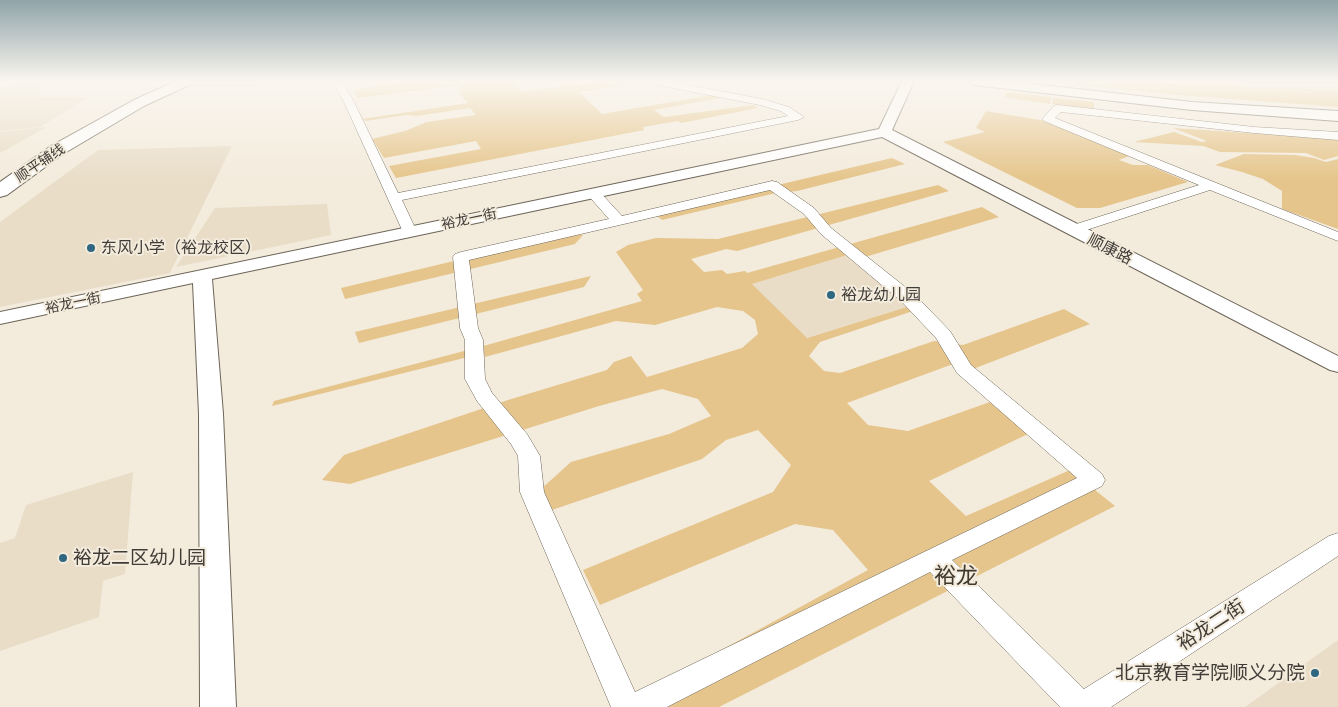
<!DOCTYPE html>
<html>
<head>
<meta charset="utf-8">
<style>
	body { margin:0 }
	canvas { display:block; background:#f3ebdc }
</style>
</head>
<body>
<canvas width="1338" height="707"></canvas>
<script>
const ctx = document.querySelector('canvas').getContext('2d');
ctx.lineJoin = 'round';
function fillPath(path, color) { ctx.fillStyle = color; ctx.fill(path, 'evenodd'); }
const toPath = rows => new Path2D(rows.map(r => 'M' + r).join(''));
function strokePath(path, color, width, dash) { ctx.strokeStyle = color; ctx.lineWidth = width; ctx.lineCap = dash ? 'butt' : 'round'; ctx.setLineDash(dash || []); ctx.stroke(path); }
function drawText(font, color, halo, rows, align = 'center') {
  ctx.font = font + ' Lato,"Noto Sans SC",sans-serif'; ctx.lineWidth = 4; ctx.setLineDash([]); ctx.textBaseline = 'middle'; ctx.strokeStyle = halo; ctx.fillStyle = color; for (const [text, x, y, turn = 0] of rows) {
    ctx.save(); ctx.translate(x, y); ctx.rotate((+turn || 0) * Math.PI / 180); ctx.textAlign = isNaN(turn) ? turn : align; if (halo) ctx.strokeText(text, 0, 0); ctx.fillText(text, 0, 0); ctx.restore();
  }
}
fillPath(toPath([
	[42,83,39,97,89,97,40,127,0,131,0,86],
	[47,127,0,153,0,132],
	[232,146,170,273,0,307,0,222,98,150],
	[327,204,331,235,176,267,215,208],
	[847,255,910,306,806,338,752,284],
	[133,472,125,574,103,581,99,617,0,651,0,543,15,538,26,505],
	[1338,640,1338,707,1245,707]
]), '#e9ddc8');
fillPath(toPath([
	[413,81,537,81,514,84,523,92,604,81,644,82,579,92,602,114,712,95,720,98,654,110,664,117,753,105,758,108,681,123,678,121,643,127,644,130,396,178,389,166,481,149,476,141,384,158,372,139,405,131,427,122,476,115,470,108,417,116,406,115,366,121,362,119,468,103,459,93,460,85,357,98,354,90],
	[1044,81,1144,81,1185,85,1338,90,1338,107,1178,95],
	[1007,92,1051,97,1050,104,1004,97],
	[1053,98,1094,102,1094,110,1052,104],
	[986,111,1046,121,1132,155,1119,160,1133,165,1148,165,1188,182,1100,208,1077,208,943,142,985,132,976,128],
	[1173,128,1338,139,1338,156,1324,160,1306,153,1220,152,1203,146,1134,142,1174,132,1202,142,1207,141],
	[1244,154,1295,155,1314,158,1326,162,1338,159,1338,229,1282,209,1282,191,1263,179,1242,172,1215,165],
	[892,158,905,164,797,191,776,193,662,220,655,214],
	[938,185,949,191,737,251,726,249,691,259,704,272,722,270,727,274,745,271,747,273,982,207,999,217,865,257,857,252,752,284,807,338,910,306,916,310,820,342,809,356,824,371,840,373,934,341,963,345,1064,309,1090,324,973,369,953,364,847,403,868,425,908,431,990,402,1028,434,929,481,966,516,1070,470,1115,506,719,707,617,707,868,570,833,530,795,524,600,605,583,570,773,492,791,465,758,430,726,440,702,459,552,510,541,489,571,462,669,434,711,416,698,399,662,389,599,406,350,484,322,480,344,455,508,400,607,370,614,362,631,356,647,377,742,348,758,334,755,320,743,311,717,307,655,325,616,321,485,357,484,353,272,406,274,401,487,345,642,301,637,294,643,290,616,252,628,245,656,238,718,239],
	[567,234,583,235,575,244,345,299,341,288],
	[591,276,584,287,359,343,355,332]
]), '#e5c58b');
fillPath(toPath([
	[1216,81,1338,81,1338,84,1267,84]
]), '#ac8b4a');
const minor = toPath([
	[170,81,261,81,256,84,175,84,170,81],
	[332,81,342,81,354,102,398,193,788,116,781,111,760,105,652,84,647,81,666,81,762,99,789,107,804,117,798,120,402,200,417,232,415,235,410,236,405,235,403,232,344,102,332,81],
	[1058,105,1254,127,1338,132,1338,140,1254,133,1061,112,1055,118,1338,232,1338,241,1210,190,1077,233,1067,233,1065,230,1067,227,1199,185,1044,121,1042,119,1044,117,1054,106,1058,105],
	[772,181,777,182,814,208,831,228,914,294,950,331,971,365,1102,474,1105,480,1102,486,952,560,1084,689,1329,536,1338,533,1338,556,1111,707,1060,707,930,572,667,707,611,707,520,492,518,456,511,444,477,401,465,379,465,340,460,328,453,257,455,254,461,252,609,219,586,193,593,189,598,190,622,216,772,181],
	[770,190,804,214,821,234,902,302,936,338,957,373,1077,478,635,692,544,492,540,456,527,434,492,393,485,379,483,340,478,328,469,260,770,190]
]);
const tertiary = toPath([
	[902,81,914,81,892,130,1338,356,1338,372,1330,370,882,137,212,279,223,414,236,707,200,707,199,414,193,283,0,324,0,312,879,129,902,81]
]);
const secondary = toPath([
	[176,81,193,81,191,84,144,106,63,154,7,195,0,197,0,182,51,146,134,100,176,81],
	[967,81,1007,81,1192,102,1338,111,1338,121,1192,110,974,85,967,81]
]);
strokePath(minor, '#6c6558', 1);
strokePath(tertiary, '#6c6558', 2);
strokePath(secondary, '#6c6558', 2);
fillPath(minor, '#fff');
fillPath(tertiary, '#fff');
fillPath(secondary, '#fff');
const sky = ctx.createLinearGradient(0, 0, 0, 180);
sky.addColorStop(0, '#90a4a9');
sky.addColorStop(0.45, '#faf6ef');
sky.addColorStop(1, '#faf6ef00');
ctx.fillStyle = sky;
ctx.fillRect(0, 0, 1338, 180);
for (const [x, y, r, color] of [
	[91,248,5,"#2f6680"],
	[831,295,5,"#2f6680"],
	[63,558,5,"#2f6680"],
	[1315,673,5,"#2f6680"]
]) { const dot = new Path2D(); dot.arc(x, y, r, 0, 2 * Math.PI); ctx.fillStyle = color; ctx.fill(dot); strokePath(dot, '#f3ebdc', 2); }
drawText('14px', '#403c37', '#f3ebdc', [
	["顺平辅线",40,163,-34],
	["裕龙一街",469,219,-12],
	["裕龙一街",73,303,-12]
]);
drawText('16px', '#403c37', '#f3ebdc', [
	["东风小学（裕龙校区）",101,248],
	["裕龙幼儿园",841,295]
], 'left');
drawText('16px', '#403c37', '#f3ebdc', [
	["顺康路",1110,249,27]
]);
drawText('19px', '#403c37', '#f3ebdc', [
	["裕龙二区幼儿园",73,558],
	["北京教育学院顺义分院",1305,673,"right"]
], 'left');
drawText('19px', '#403c37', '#f3ebdc', [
	["裕龙二街",1211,625,-33]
]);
drawText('22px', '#3f382d', '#f3ebdc', [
	["裕龙",956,576]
]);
</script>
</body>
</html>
